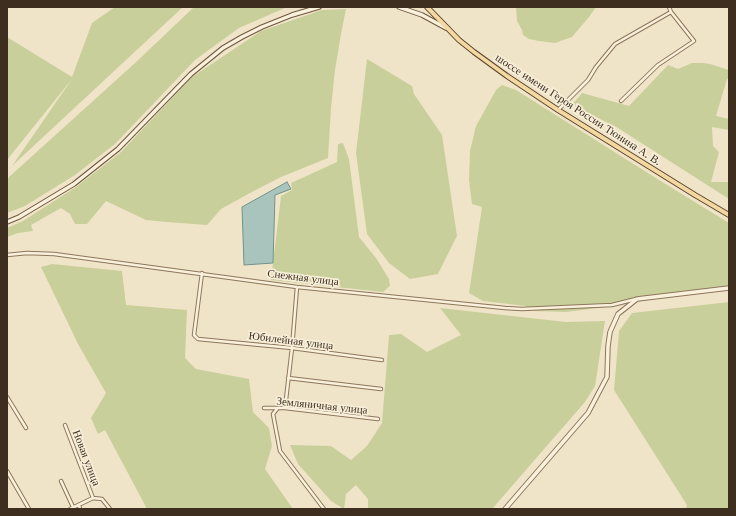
<!DOCTYPE html>
<html>
<head>
<meta charset="utf-8">
<style>
	body { margin:0 }
	#map { position:relative; width:736px; height:516px; overflow:hidden; background:#f0e4c8; font-family:"Libre Baskerville",serif }
	canvas { display:block }
	.frame { position:absolute; inset:0; border:8px solid #3d2e20; pointer-events:none }
</style>
</head>
<body>
<div id="map">
<canvas width="736" height="516"></canvas>
<div class="frame"></div>
</div>
<script>
const ctx = document.querySelector('canvas').getContext('2d');
ctx.lineJoin = 'round';
function fillPath(path, color) { ctx.fillStyle = color; ctx.fill(path, 'evenodd'); }
const toPath = rows => new Path2D(rows.map(r => 'M' + r).join(''));
function strokePath(path, color, width, dash) { ctx.strokeStyle = color; ctx.lineWidth = width; ctx.lineCap = dash ? 'butt' : 'round'; ctx.setLineDash(dash || []); ctx.stroke(path); }
function drawText(font, color, halo, rows, align = 'center') {
  ctx.font = font + ' "Libre Baskerville",serif'; ctx.lineWidth = 3.5; ctx.setLineDash([]); ctx.textBaseline = 'middle'; ctx.strokeStyle = halo; ctx.fillStyle = color; for (const [text, x, y, turn = 0] of rows) {
    ctx.save(); ctx.translate(x, y); ctx.rotate((+turn || 0) * Math.PI / 180); ctx.textAlign = isNaN(turn) ? turn : align; if (halo) ctx.strokeText(text, 0, 0); ctx.fillText(text, 0, 0); ctx.restore();
  }
}
fillPath(toPath([
	[115,7,183,7,12,166,72,79,7,160,7,37,72,77,92,23],
	[194,7,300,7,285,8,239,28,195,60,115,144,75,175,25,206,7,213,7,181,9,177,135,63],
	[516,7,596,7,589,17,572,37,555,43,539,41,529,39,523,35,522,30,517,21],
	[346,9,341,34,335,70,331,108,328,158,281,177,250,193,221,209,207,225,167,222,146,220,106,201,87,224,75,224,70,214,61,208,31,225,33,231,18,233,7,237,7,228,23,221,76,187,121,152,192,77,261,31,322,10],
	[367,59,412,86,414,94,442,135,457,236,438,274,410,279,389,263,367,234,356,153],
	[692,63,704,63,710,64,729,70,729,79,727,79,716,116,729,119,729,130,712,127,713,146,719,152,711,182,729,182,729,199,618,128,572,105,582,93,629,106,668,65,678,69],
	[502,85,516,90,659,180,729,223,729,287,606,307,566,312,534,311,526,306,483,301,469,293,482,207,472,204,469,180,470,151,476,126,496,90],
	[343,143,349,159,359,237,376,258,389,279,390,286,383,292,271,280,281,196,292,190,291,183,337,162,338,144],
	[52,264,122,271,126,305,187,310,185,358,196,369,249,379,253,412,269,428,272,446,265,469,293,509,147,509,105,430,98,434,91,418,106,393,78,344,41,267],
	[729,302,729,509,686,509,687,505,614,390,619,331,632,313],
	[440,308,566,322,605,321,595,386,585,402,492,509,368,509,368,499,356,485,346,494,344,509,331,501,298,464,290,445,331,446,351,460,367,446,382,423,389,335,401,334,427,352,461,335]
]), '#c9cf9b');
const water = toPath([
	[287,182,291,189,275,195,273,263,244,265,242,207,287,182]
]);
fillPath(water, '#a9c4bc');
strokePath(water, '#6f938a', 1);
const minor = toPath([
	[621,101,658,65,694,41,671,12,669,7],
	[558,110,588,80,596,67,615,44,671,12],
	[7,255,27,253,54,254,297,287,505,308,522,309,612,305,636,299],
	[202,273,194,335,198,339,292,348,382,360],
	[288,378,381,389],
	[7,397,26,428],
	[264,408,285,408,378,419],
	[285,408,292,348,297,287],
	[277,409,273,414,280,451,324,509],
	[65,425,93,498,102,499,110,509],
	[7,471,29,509],
	[61,481,73,507],
	[79,505,80,509],
	[70,509,93,498]
]);
const tertiary = toPath([
	[505,509,588,413,607,377,608,346,610,332,618,314,637,299,729,288]
]);
const secondary = toPath([
	[399,7,422,15,446,28],
	[7,222,19,217,74,184,118,149,191,74,223,48,242,37,262,27,292,15,319,7]
]);
const primary = toPath([
	[427,7,459,40,474,52,507,76,558,110,695,195,729,215]
]);
strokePath(minor, '#8d765c', 4.5);
strokePath(tertiary, '#8d765c', 5.5);
strokePath(secondary, '#6f573f', 5.5);
strokePath(primary, '#5b4430', 6);
strokePath(minor, '#faf1dc', 2.5);
strokePath(tertiary, '#faf1dc', 3.5);
strokePath(secondary, '#faf1dc', 3.5);
strokePath(primary, '#f3d9a0', 4);
drawText('11px', '#3d2e20', '#f7eed8', [
	["шоссе имени Героя России Тюнина А. В.",578,110,33],
	["Снежная улица",303,278,7],
	["Юбилейная улица",291,341,7],
	["Земляничная улица",322,406,6],
	["Новая улица",86,458,69]
]);
</script>
</body>
</html>
